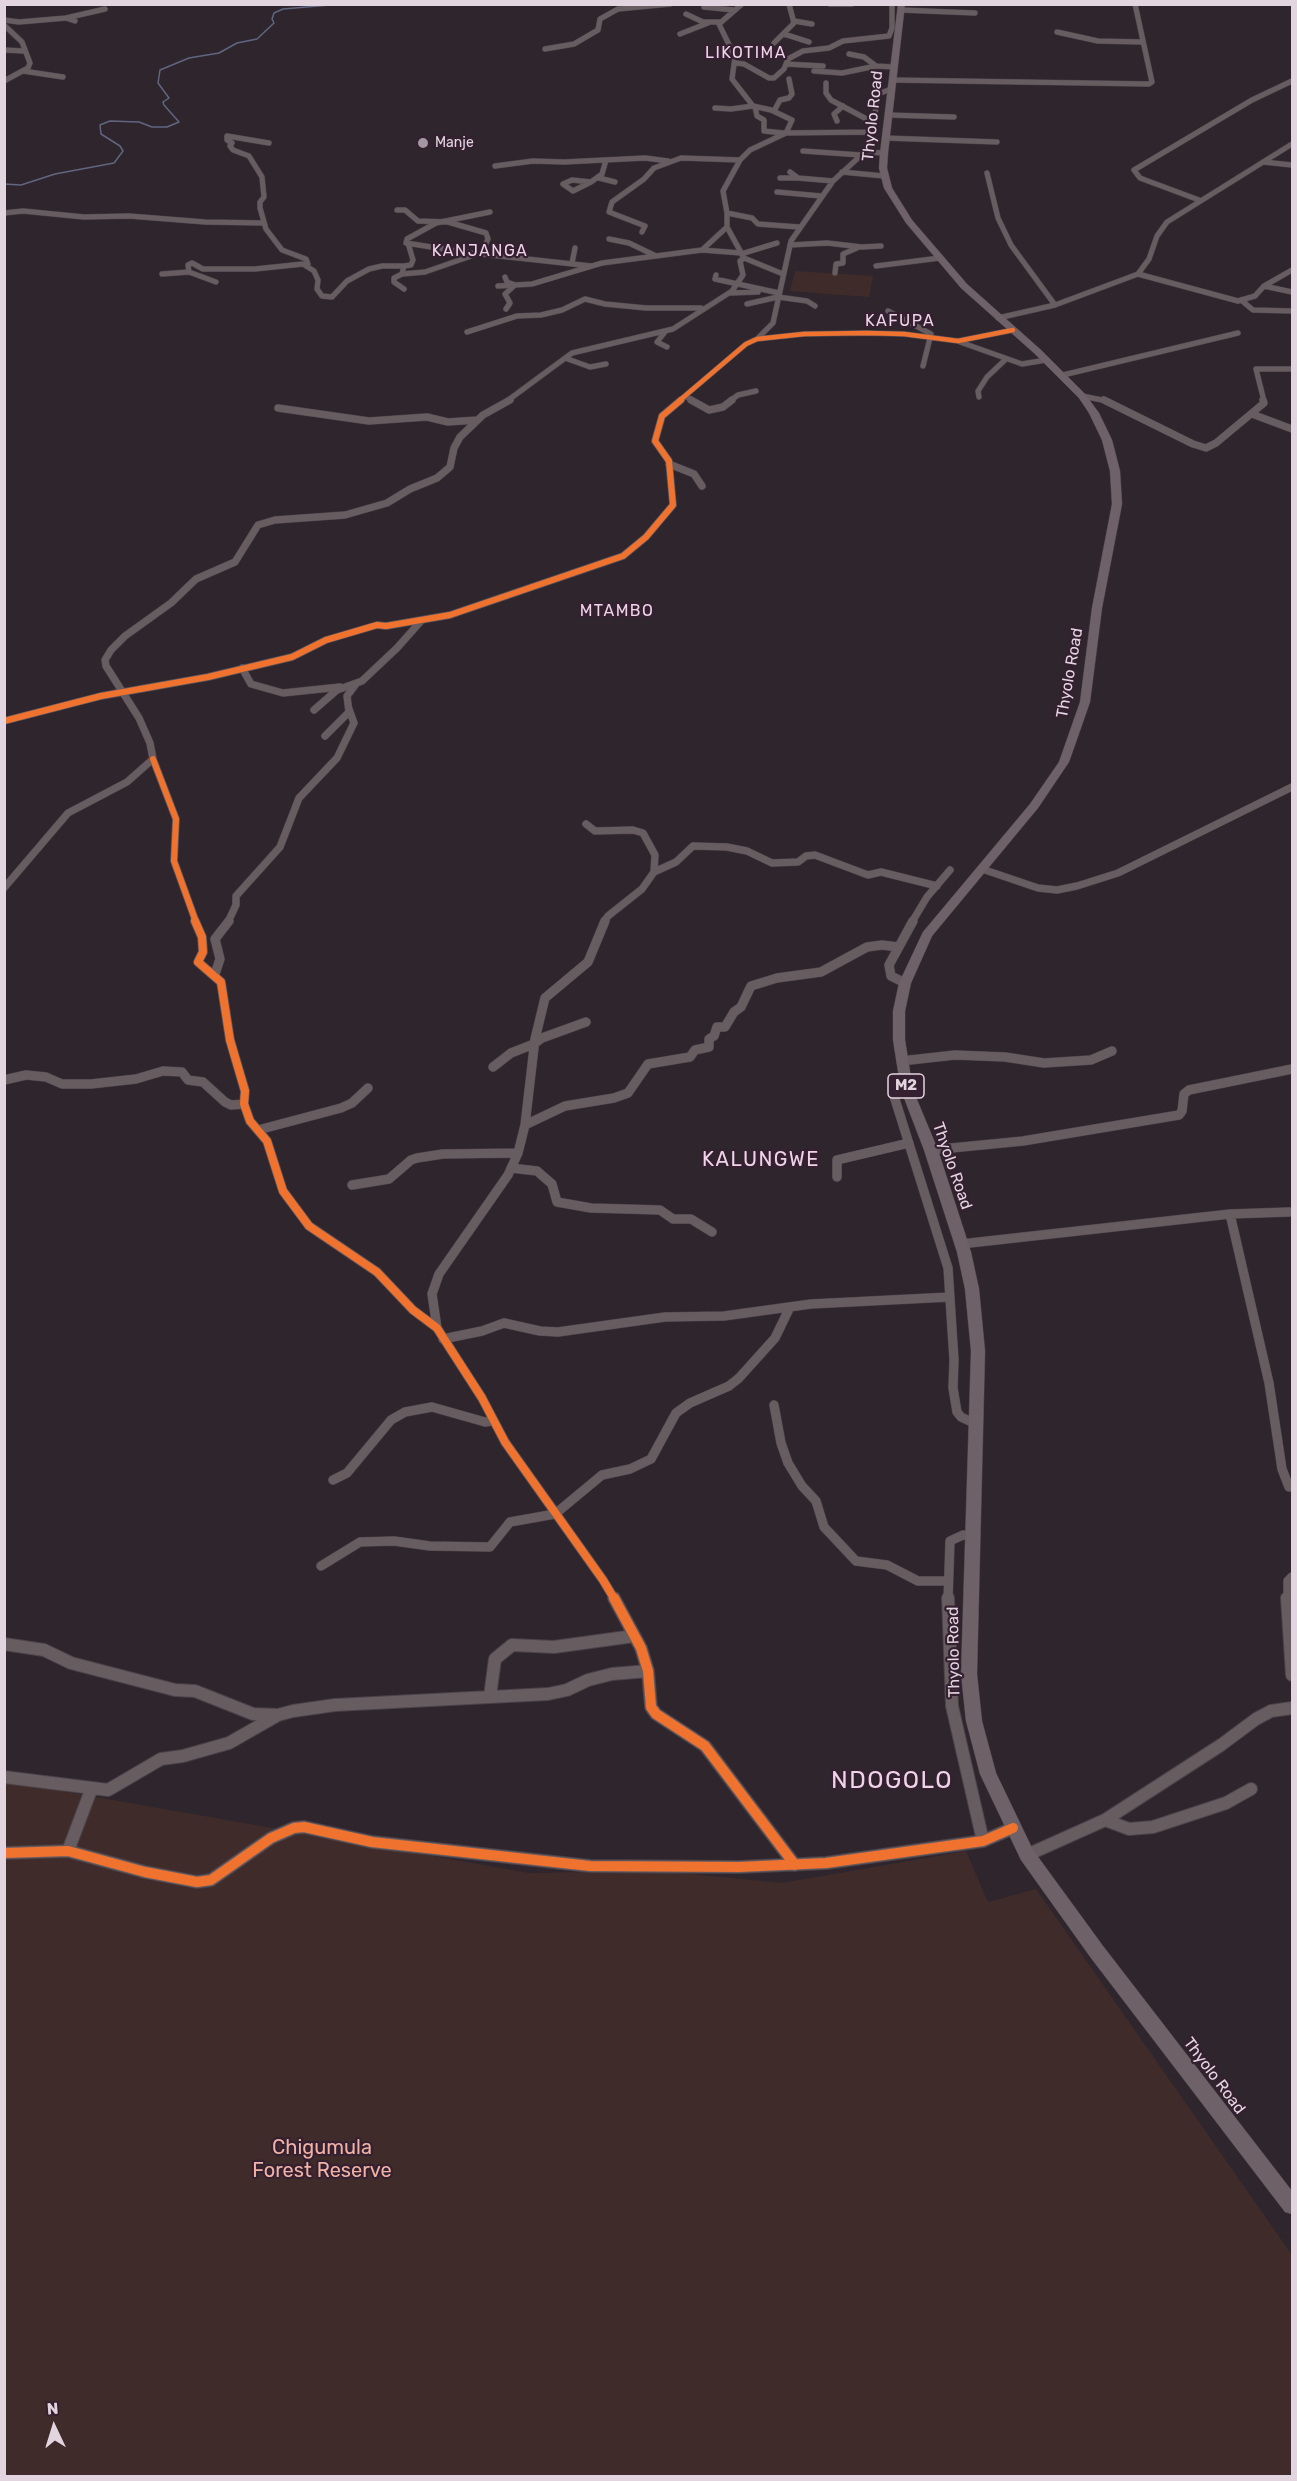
<!DOCTYPE html>
<html>
<head>
<meta charset="utf-8">
<style>
	body { margin:0 }
	#map { position:relative; width:1297px; height:2481px; overflow:hidden; background:#2f252d; font-family:Rubik,sans-serif }
	canvas { display:block }
	.frame { position:absolute; inset:0; border:6px solid #e3d5df; pointer-events:none }
	.north { position:absolute; left:24px; top:2397px; width:60px; height:60px; -webkit-text-stroke:4px #342030; paint-order:stroke; rotate:356deg; font-size:16px; font-weight:700; line-height:24px; text-align:center; color:#e3d5df }
	.north::after { content:''; display:block; margin:auto; width:21px; height:27px; background:#e3d5df; clip-path:polygon(50% 0,100% 100%,50% 72%,0 100%) }
</style>
</head>
<body>
<div id="map">
<canvas width="1297" height="2481"></canvas>
<div class="frame"></div>
<div class="north">N</div>
</div>
<script>
const ctx = document.querySelector('canvas').getContext('2d');
ctx.lineJoin = 'round';
function fillPath(path, color) { ctx.fillStyle = color; ctx.fill(path, 'evenodd'); }
const toPath = rows => new Path2D(rows.map(r => 'M' + r).join(''));
function strokePath(path, color, width, dash) { ctx.strokeStyle = color; ctx.lineWidth = width; ctx.lineCap = dash ? 'butt' : 'round'; ctx.setLineDash(dash || []); ctx.stroke(path); }
function drawText(font, color, halo, rows, align = 'center') {
  ctx.font = font + ' Rubik,sans-serif'; ctx.lineWidth = 4.5; ctx.setLineDash([]); ctx.textBaseline = 'middle'; ctx.strokeStyle = halo; ctx.fillStyle = color; for (const [text, x, y, turn = 0] of rows) {
    ctx.save(); ctx.translate(x, y); ctx.rotate((+turn || 0) * Math.PI / 180); ctx.textAlign = isNaN(turn) ? turn : align; if (halo) ctx.strokeText(text, 0, 0); ctx.fillText(text, 0, 0); ctx.restore();
  }
}
fillPath(toPath([
	[795,271,873,276,869,297,790,291],
	[4,1781,529,1873,660,1871,782,1883,966,1851,988,1902,1036,1889,1292,2255,1292,2476,5,2476]
]), '#3f2c2a');
strokePath(toPath([
	[4,184,21,185,55,174,114,163,123,151,120,146,101,134,100,125,110,121,139,122,152,127,167,127,179,122,164,105,163,102,169,98,158,83,160,70,189,58,219,53,237,43,257,39,274,23,272,19,274,13,283,9,330,5]
]), '#606681', 1.5);
const minorFar3 = toPath([
	[742,4,719,24,735,57,732,79,753,106,771,110,792,120,786,133,750,150,740,160,723,191,727,213,752,218,758,224,799,227],
	[830,4,852,4],
	[704,7,734,10],
	[901,10,975,13],
	[686,14,703,22,720,22],
	[66,18,105,9],
	[4,20,19,22,66,18,75,21],
	[794,21,812,24],
	[4,25,22,42,30,63,28,68,4,81],
	[1057,32,1098,41,1143,42],
	[680,34,708,23],
	[784,34,809,42],
	[774,43,794,23,789,4],
	[545,49,574,44,598,30,600,19,618,9,670,4],
	[4,50,24,51],
	[849,54,864,57,876,66],
	[736,63,744,64,769,78,774,78,784,69,788,59,803,51,829,48,843,41,889,36,892,28,892,4],
	[786,64,823,66],
	[23,71,63,77],
	[814,71,842,73,876,66,894,67],
	[893,80,1149,84,1152,82,1135,4],
	[826,83,826,93,831,100,874,123],
	[755,107,757,116,764,120,764,131,783,133,874,132],
	[715,108,731,109,753,106],
	[774,111,780,100,789,98,792,94,789,79],
	[888,115,954,117],
	[837,121,834,114,843,106],
	[885,138,997,142],
	[269,143,227,136,227,140,232,143,230,146,233,150,249,156,262,177,264,197,260,202,260,208,266,229,282,250,306,259,308,264,306,266],
	[803,151,861,155],
	[865,152,884,153],
	[1263,162,1292,165],
	[495,166,533,161,564,162,645,158,668,161],
	[790,172,798,178,833,181],
	[842,172,884,176],
	[987,173,998,218,1011,245,1055,305],
	[599,178,615,182],
	[780,178,798,178],
	[572,180,591,182,573,191,563,184,572,180],
	[591,182,602,174,606,160],
	[777,192,821,196],
	[1199,200,1140,178,1134,170,1252,100,1292,81],
	[397,210,405,210,418,221,448,222,486,233,488,239,482,252],
	[490,212,436,223,407,239,406,243,463,252,591,266],
	[4,213,23,211,84,217,129,216,205,222,264,223],
	[727,213,727,227,744,258,783,274],
	[642,232,645,226,609,212,612,202,644,179,654,168,681,158,740,160],
	[609,239,629,243,656,256],
	[790,245,827,243,862,247,881,246],
	[702,250,741,253],
	[741,254,777,243],
	[572,263,575,248],
	[404,266,411,265,413,260,408,243],
	[876,266,940,258],
	[189,272,188,265,192,263,203,269,255,269,303,264,314,271,318,280,317,289,322,296,332,297,347,281,369,269,382,266,404,266,402,274,394,278,394,282,404,289],
	[835,273,836,264,843,263,843,254,857,248],
	[162,274,189,272,216,282],
	[402,274,425,272,474,255],
	[1138,274,1238,301,1255,296,1264,286,1292,270],
	[716,275,715,279,779,293],
	[505,277,507,282,515,285,505,294,510,303,506,309],
	[498,286,532,284,602,263,702,250,727,227],
	[1264,286,1292,292],
	[730,293,758,292],
	[1241,300,1253,310,1292,311],
	[747,304,778,297,807,301,815,306],
	[888,311,931,334,923,366],
	[998,318,1055,305,1138,274,1149,259,1157,236,1167,222,1292,144],
	[467,332,517,316,541,315,562,310,585,299,605,304,646,308,701,308],
	[665,332,657,342,667,347],
	[757,339,773,323,791,241,833,181,870,147,878,94,891,89],
	[960,342,1022,364,1046,360],
	[565,358,590,367,606,364],
	[1063,375,1238,333],
	[685,396,694,401],
	[1082,396,1107,401],
	[979,397,978,391,987,377,1006,359],
	[507,401,572,353,673,329,732,291,743,275,740,261,744,258],
	[679,401,746,344,757,339,804,334,866,333,904,334,958,341,1013,330],
	[730,401,738,395,756,391],
	[1264,401,1256,369,1292,369]
]);
const minorFar2 = toPath([
	[691,400,709,410,723,407,732,400],
	[1104,400,1193,444,1206,448,1216,443,1264,403,1263,400],
	[278,408,369,421,427,417,448,422,477,420],
	[1252,414,1292,429],
	[669,464,694,474,702,486],
	[242,668,251,684,283,693,340,687],
	[314,710,337,690,362,681,397,648,421,621],
	[4,721,101,696,208,677,292,657,326,640,377,625,386,626,450,615,623,556,646,537,673,505,669,461,655,441,662,416,681,400],
	[325,736,349,712,347,696,356,684],
	[153,759,176,819,174,861,196,922],
	[586,824,595,831,633,830,643,833,655,855,654,872,642,889,608,916,604,922],
	[982,869,1038,888,1057,890,1077,886,1118,873,1292,787],
	[654,872,676,862,693,846,727,847,747,851,772,863,798,862,806,856,815,855,868,875,881,872,937,886],
	[4,888,68,813,127,782,153,759,150,743,139,718,106,666,105,660,111,650,125,636,171,603,196,579,235,562,258,525,275,520,345,515,387,503,410,489,437,478,450,467,454,448,460,437,483,415,510,400],
	[228,922,236,905,236,896,280,847,299,798,337,758,354,723,349,709],
	[912,922,927,897,950,870]
]);
const minorFar1 = toPath([
	[195,921,202,937,203,952,198,962,221,982,230,1040,245,1091,244,1104,250,1121,267,1141,283,1191,309,1226,377,1272,413,1310,437,1328,482,1398,505,1442,603,1580,615,1600],
	[215,974,220,959,215,939,229,921],
	[905,983,891,976,889,965,913,921],
	[901,1061,955,1055,1005,1057,1044,1063,1091,1060,1112,1051],
	[493,1067,511,1053,534,1044,542,1038,586,1022],
	[4,1080,26,1075,46,1077,62,1084,91,1084,136,1079,163,1071,182,1072,188,1080,203,1082,225,1102,231,1105,244,1104],
	[907,1090,900,1091,894,1096,948,1268,954,1360,953,1388,957,1412,961,1417,976,1424],
	[525,1125,565,1106,614,1098,628,1093,648,1064,690,1057,695,1050,709,1047,709,1039,714,1036,717,1027,725,1027,734,1012,741,1007,751,986,777,978,821,972,867,947,882,945,898,947],
	[258,1130,341,1108,352,1103,368,1088],
	[931,1150,1023,1141,1179,1115,1182,1111,1184,1094,1189,1090,1292,1069],
	[511,1168,537,1171,552,1184,557,1202,591,1208,660,1210,673,1219,691,1219,712,1232],
	[837,1177,837,1160,909,1143],
	[352,1185,389,1179,411,1160,417,1158,443,1154,518,1153],
	[1230,1214,1269,1383,1282,1469,1289,1487],
	[961,1244,1230,1214,1289,1212],
	[437,1328,432,1294,439,1274,508,1175,518,1153,525,1125,535,1039,545,998,588,962,605,921],
	[443,1339,482,1331,504,1323,540,1331,558,1332,665,1317,724,1316,811,1304,950,1297],
	[774,1405,781,1443,788,1463,802,1486,816,1501,824,1527,856,1561,887,1565,918,1581,948,1581],
	[333,1480,347,1473,391,1420,405,1412,432,1407,485,1422,492,1421],
	[321,1566,360,1542,394,1541,430,1546,490,1547,510,1522,555,1514,602,1475,630,1469,651,1459,676,1413,690,1403,729,1386,739,1378,775,1338,790,1307],
	[948,1600,950,1541,963,1535,971,1536],
	[1288,1600,1288,1581,1292,1577]
]);
const minor = toPath([
	[614,1598,641,1648,648,1671,651,1707,656,1714,705,1746,795,1865],
	[948,1598,952,1706,983,1841],
	[1287,1598,1292,1675],
	[4,1644,44,1650,71,1663,175,1690,195,1691,253,1714,278,1715],
	[490,1696,495,1659,512,1645,554,1647,634,1636],
	[4,1777,108,1790,161,1759,183,1756,229,1743,278,1715,293,1711,335,1705,548,1694,567,1690,588,1680,612,1674,648,1671],
	[1105,1820,1129,1829,1153,1827,1226,1803,1251,1789],
	[68,1851,91,1790],
	[4,1853,68,1851,145,1872,197,1882,211,1880,271,1838,294,1828,304,1827,372,1842,590,1866,739,1867,826,1863,983,1841,1013,1828],
	[1027,1855,1105,1820,1221,1745,1256,1719,1271,1711,1292,1708]
]);
const highway = toPath([
	[898,4,905,4,888,153,887,168,892,188,912,220,967,284,1041,350,1085,394,1099,413,1112,440,1120,471,1122,504,1102,608,1090,702,1069,762,1038,808,932,936,911,983,905,1011,905,1040,913,1090,938,1150,971,1252,979,1289,985,1351,977,1674,982,1721,996,1773,1033,1850,1103,1946,1292,2191,1292,2214,1285,2212,1091,1958,1021,1860,980,1774,966,1721,961,1674,971,1351,965,1289,957,1252,924,1150,901,1090,893,1040,893,1011,899,983,923,932,1030,804,1059,762,1080,702,1092,608,1112,504,1110,471,1102,440,1089,413,1079,398,1035,354,961,288,906,223,884,188,879,168,880,153,898,4]
]);
strokePath(minorFar3, '#4b4249', 6);
strokePath(minorFar2, '#4b4249', 8);
strokePath(minorFar1, '#4b4249', 10);
strokePath(minor, '#4b4249', 14);
strokePath(highway, '#4b4249', 1);
strokePath(minorFar3, '#675c60', 5);
strokePath(minorFar2, '#675c60', 7);
strokePath(minorFar1, '#675c60', 9);
strokePath(minor, '#675c60', 12);
fillPath(highway, '#6f6168');
strokePath(toPath([
	[679,401,746,344,757,339,804,334,866,333,904,334,958,341,1013,330]
]), '#ef722f', 4.5);
strokePath(toPath([
	[4,721,101,696,208,677,292,657,326,640,377,625,386,626,450,615,623,556,646,537,673,505,669,461,655,441,662,416,681,400],
	[153,759,176,819,174,861,196,922]
]), '#ef722f', 6);
strokePath(toPath([
	[195,921,202,937,203,952,198,962,221,982,230,1040,245,1091,244,1104,250,1121,267,1141,283,1191,309,1226,377,1272,413,1310,437,1328,482,1398,505,1442,603,1580,615,1600]
]), '#ef722f', 8);
strokePath(toPath([
	[614,1598,641,1648,648,1671,651,1707,656,1714,705,1746,795,1865],
	[4,1853,68,1851,145,1872,197,1882,211,1880,271,1838,294,1828,304,1827,372,1842,590,1866,739,1867,826,1863,983,1841,1013,1828]
]), '#ef722f', 10);
for (const [x, y, r, color] of [
	[423,143,6,"#a497a1"]
]) { const dot = new Path2D(); dot.arc(x, y, r, 0, 2 * Math.PI); ctx.fillStyle = color; ctx.fill(dot); strokePath(dot, '#342030', 2); }
drawText('14px', '#e3d5df', '#342030', [
	["Manje",435,143]
], 'left');
for (const [x, y, w] of [
	[906,1086,36]
]) { const box = new Path2D(); box.roundRect(x - w / 2, y - 12, w, 24, 4.5); ctx.fillStyle = '#342030'; ctx.fill(box); strokePath(box, '#e3d5df', 1.5); }
drawText('bold 15px', '#e3d5df', null, [
	["M2",906,1086]
]);
ctx.letterSpacing = '1.5px';
drawText('16px', '#efd4e9', '#342030', [
	["LIKOTIMA",746,53],
	["KANJANGA",480,251],
	["KAFUPA",900,321],
	["MTAMBO",617,611]
]);
ctx.letterSpacing = '0px';
drawText('16px', '#e3d5df', '#342030', [
	["Thyolo Road",873,116,-84],
	["Thyolo Road",1070,673,-80],
	["Thyolo Road",952,1166,71],
	["Thyolo Road",954,1652,-91],
	["Thyolo Road",1214,2076,53]
]);
ctx.letterSpacing = '1.5px';
drawText('20px', '#efd4e9', '#342030', [
	["KALUNGWE",761,1160]
]);
ctx.letterSpacing = '0px';
drawText('20px', '#f1b2a4', '#342030', [
	["Chigumula",322,2148],
	["Forest Reserve",322,2171]
]);
ctx.letterSpacing = '1.5px';
drawText('24px', '#efd4e9', '#342030', [
	["NDOGOLO",892,1781]
]);
ctx.letterSpacing = '0px';
</script>
</body>
</html>
